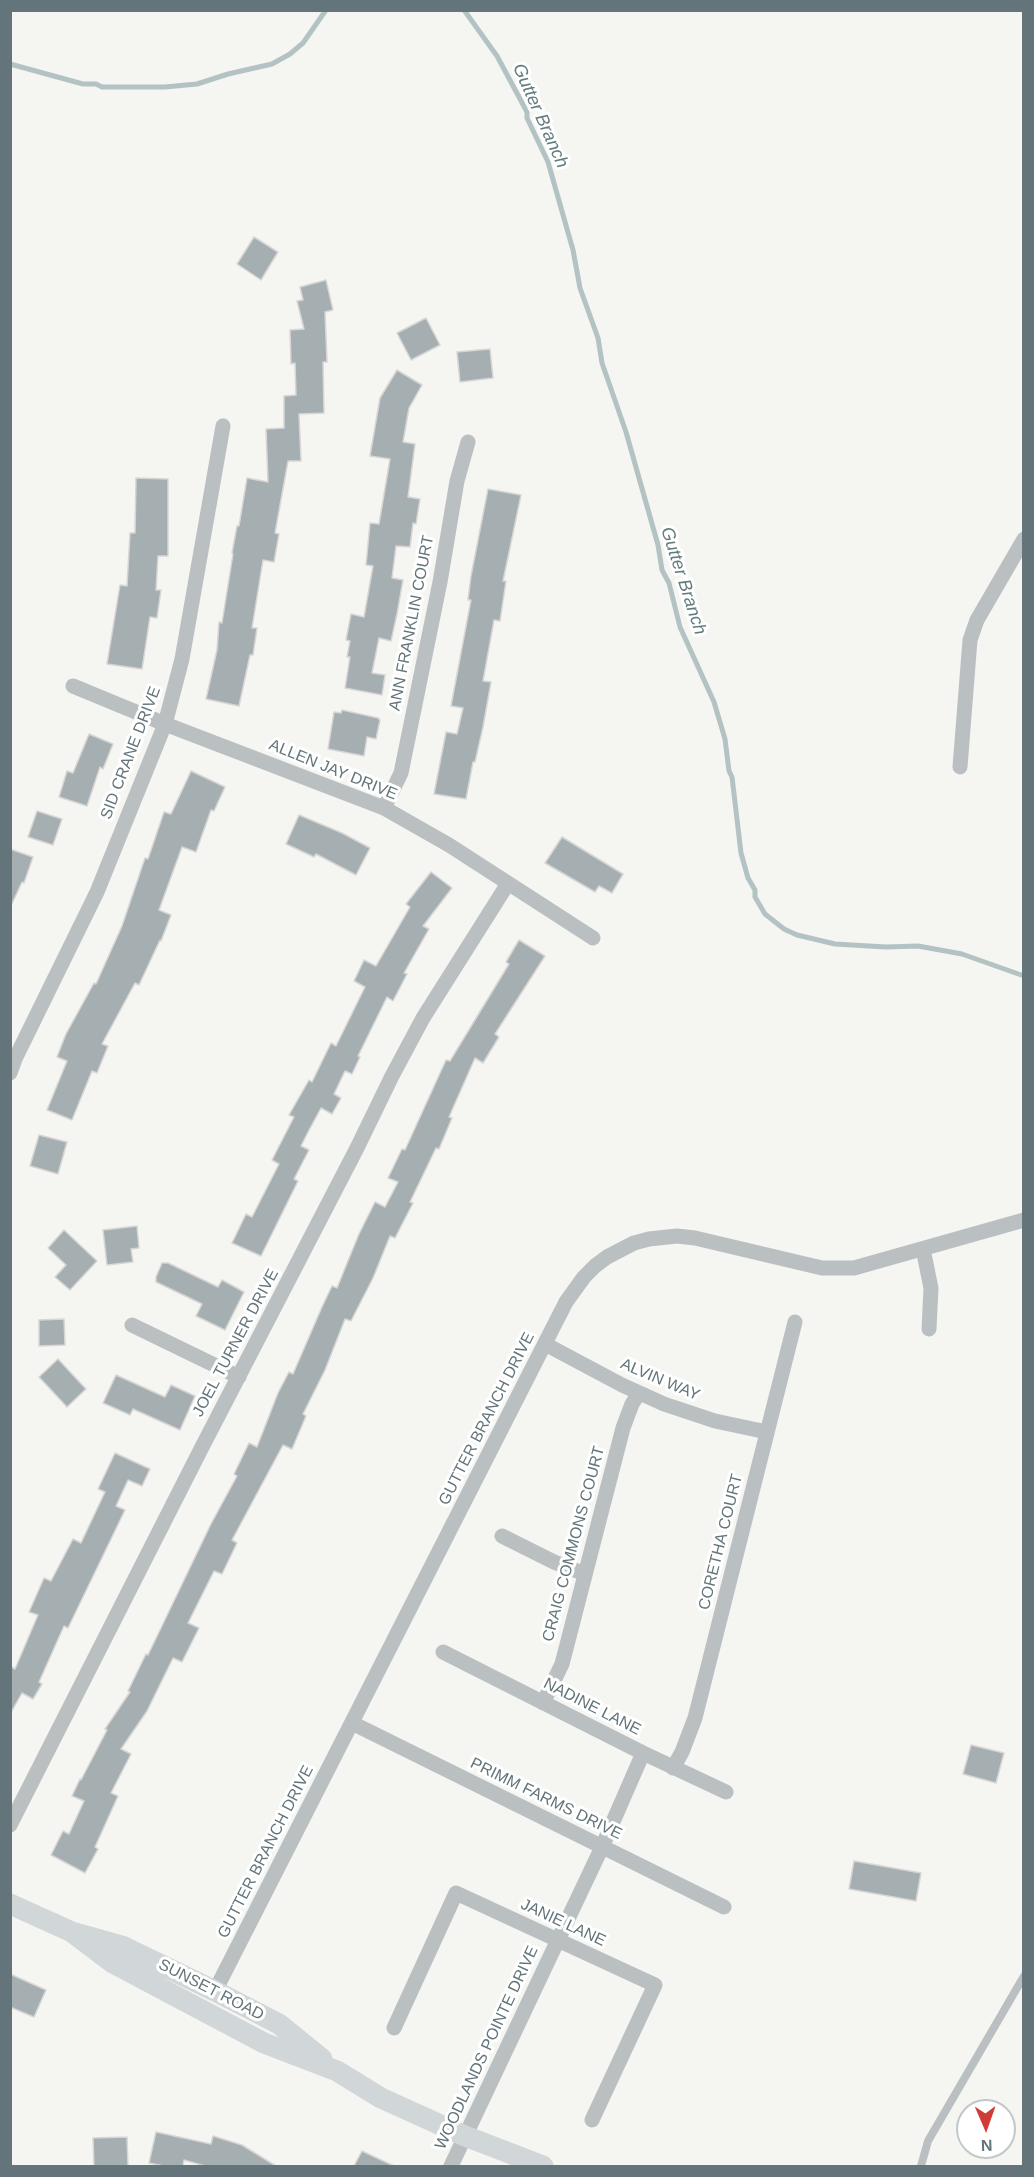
<!DOCTYPE html>
<html>
<head>
<meta charset="utf-8">
<style>
	body { margin:0 }
	#map { position:relative; width:1034px; height:2177px; overflow:hidden; background:#f5f5f2; font-family:Helvetica,sans-serif }
	canvas { display:block }
	.frame { position:absolute; inset:0; border:12px solid #63757a; pointer-events:none }
	.north { position:absolute; left:956px; top:2099px; width:60px; height:60px; box-sizing:border-box; background:#fff; border:2px solid #c1c8ca; border-radius:50%; rotate:178deg; font-size:16px; font-weight:700; line-height:24px; text-align:center; color:#63757a }
	.north::after { content:''; display:block; margin:auto; width:21px; height:27px; background:#d13b36; clip-path:polygon(50% 0,100% 100%,50% 72%,0 100%) }
</style>
</head>
<body>
<div id="map">
<canvas width="1034" height="2177"></canvas>
<div class="frame"></div>
<div class="north">N</div>
</div>
<script>
const ctx = document.querySelector('canvas').getContext('2d');
ctx.lineJoin = 'round';
const toPath = rows => new Path2D(rows.map(r => 'M' + r).join(''));
function strokePath(path, color, width, dash) { ctx.strokeStyle = color; ctx.lineWidth = width; ctx.lineCap = dash ? 'butt' : 'round'; ctx.setLineDash(dash || []); ctx.stroke(path); }
function fillPath(path, color) { ctx.fillStyle = color; ctx.fill(path, 'evenodd'); }
function drawText(font, color, halo, rows, align = 'center') {
  ctx.font = font + ' Helvetica,sans-serif'; ctx.lineWidth = 6; ctx.setLineDash([]); ctx.textBaseline = 'middle'; ctx.strokeStyle = halo; ctx.fillStyle = color; for (const [text, x, y, turn = 0] of rows) {
    ctx.save(); ctx.translate(x, y); ctx.rotate((+turn || 0) * Math.PI / 180); ctx.textAlign = isNaN(turn) ? turn : align; if (halo) ctx.strokeText(text, 0, 0); ctx.fillText(text, 0, 0); ctx.restore();
  }
}
strokePath(toPath([
	[464,10,497,56,527,112,527,118,548,162,573,250,580,288,598,338,602,363,626,432,658,545,662,570,669,583,680,627,714,702,725,739,729,771,732,777,741,853,748,878,755,890,755,897,765,914,784,929,797,935,835,944,886,947,918,946,962,954,1024,976],
	[10,64,83,84,96,84,102,87,165,87,197,84,228,74,272,64,290,54,303,43,326,10]
]), '#b3c2c3', 5);
const building = toPath([
	[254,237,278,252,261,280,237,264,254,237],
	[326,280,333,310,325,312,327,362,323,362,324,413,299,414,301,461,288,461,275,533,279,534,274,562,263,560,252,628,257,628,253,655,250,655,239,706,206,699,217,650,219,622,222,623,233,554,232,553,237,526,239,526,247,478,268,482,266,429,284,428,284,396,296,395,295,363,291,364,290,330,304,329,297,301,303,300,300,287,326,280],
	[426,318,440,345,411,360,397,333,426,318],
	[490,349,493,378,460,382,457,352,490,349],
	[397,370,422,385,409,408,403,442,415,444,408,497,420,499,416,524,413,523,410,547,396,546,392,578,403,580,397,614,391,641,379,638,372,673,385,675,382,695,345,688,350,657,347,657,350,641,346,640,351,614,364,617,373,566,366,565,370,523,379,524,390,459,370,456,380,398,397,370],
	[136,478,168,479,168,556,158,556,156,590,161,590,157,618,150,617,142,669,107,664,120,585,127,586,130,533,135,533,136,478],
	[488,489,521,495,503,581,506,581,500,621,494,620,483,681,491,682,483,727,475,762,473,762,466,799,434,794,446,732,457,734,463,708,451,706,471,600,468,600,471,576,488,489],
	[342,710,378,718,380,720,376,739,367,737,364,756,328,749,334,712,341,713,342,710],
	[89,734,113,744,103,769,100,767,87,806,59,797,67,771,73,773,89,734],
	[191,771,225,787,214,811,211,810,196,852,182,847,159,910,171,915,161,941,160,940,139,985,135,983,102,1044,108,1046,97,1073,92,1071,72,1120,47,1110,67,1061,57,1057,66,1034,94,983,96,984,122,926,145,858,148,859,164,812,171,814,191,771],
	[37,811,62,819,53,845,28,837,37,811],
	[299,815,342,833,370,848,356,875,316,854,314,857,286,844,299,815],
	[562,837,623,874,612,893,599,886,595,892,545,863,562,837],
	[10,849,33,857,24,883,22,882,10,908,10,849],
	[431,872,452,888,423,926,429,929,404,973,407,974,393,1001,387,997,358,1056,360,1057,352,1074,345,1071,334,1094,341,1098,332,1114,321,1108,308,1132,301,1146,309,1150,294,1179,298,1181,261,1256,232,1243,246,1214,252,1217,279,1164,272,1160,294,1117,289,1115,309,1080,312,1082,331,1043,336,1046,365,987,354,981,364,960,376,966,410,907,406,904,431,872],
	[519,940,545,956,495,1034,499,1037,483,1063,475,1058,449,1117,452,1118,439,1149,436,1148,410,1202,413,1203,395,1238,390,1236,373,1278,351,1321,345,1319,325,1370,303,1414,306,1416,292,1449,283,1445,232,1540,237,1543,222,1574,214,1571,188,1623,199,1628,182,1662,173,1658,147,1711,121,1749,131,1754,111,1793,118,1796,95,1847,98,1849,85,1873,51,1855,63,1831,69,1834,84,1801,72,1796,80,1779,81,1780,107,1730,105,1729,130,1692,128,1691,146,1654,148,1655,211,1524,237,1476,234,1474,249,1443,257,1447,278,1393,289,1372,293,1374,322,1307,332,1286,337,1288,359,1234,375,1202,385,1207,398,1182,388,1178,402,1149,405,1150,446,1060,450,1061,509,964,506,962,519,940],
	[39,1135,67,1142,58,1174,30,1166,39,1135],
	[137,1226,139,1248,131,1249,133,1262,107,1265,103,1230,137,1226],
	[64,1230,97,1261,70,1290,55,1277,66,1265,48,1248,64,1230],
	[162,1263,168,1263,218,1287,222,1280,244,1292,225,1330,196,1316,202,1304,156,1282,156,1277,162,1263],
	[64,1319,65,1345,39,1346,39,1320,64,1319],
	[58,1359,86,1389,67,1407,39,1377,58,1359],
	[116,1375,165,1397,171,1385,195,1396,180,1430,133,1409,130,1415,103,1403,116,1375],
	[115,1453,150,1469,142,1486,128,1480,116,1506,125,1510,68,1628,64,1626,39,1682,42,1684,33,1699,22,1693,10,1714,10,1666,15,1669,38,1615,29,1612,44,1578,51,1581,73,1539,81,1543,105,1492,98,1489,115,1453],
	[971,1745,1004,1753,996,1783,963,1774,971,1745],
	[854,1861,921,1873,916,1901,849,1889,854,1861],
	[10,1974,46,1990,34,2017,10,2007,10,1974],
	[156,2132,211,2144,213,2136,242,2145,276,2166,205,2166,184,2160,183,2166,164,2166,149,2163,156,2132],
	[127,2137,128,2166,94,2166,93,2138,127,2137],
	[362,2151,394,2166,354,2166,362,2151]
]);
fillPath(building, '#a5aeb1');
strokePath(building, '#d7d6d5', 1.5);
strokePath(toPath([
	[921,2166,928,2141,1024,1976]
]), '#bac0c2', 8);
strokePath(toPath([
	[73,686,165,724,384,808,449,845,593,938],
	[960,767,970,640,977,620,1024,539],
	[384,808,401,773,440,582,457,481,468,442],
	[10,1073,15,1059,97,892,165,724,182,659,223,426],
	[923,1249,931,1288,929,1329],
	[132,1325,239,1377],
	[545,1344,622,1385,664,1404,715,1421,767,1432],
	[502,1536,554,1562,585,1574],
	[443,1652,643,1753,726,1792],
	[543,1703,562,1664,623,1428,632,1404,639,1393],
	[352,1723,724,1907],
	[673,1768,682,1752,695,1718,795,1322],
	[10,1825,201,1449,357,1148,392,1076,423,1018,507,885],
	[215,1991,566,1302,584,1277,595,1266,607,1257,634,1243,649,1239,677,1236,695,1238,822,1268,854,1268,1024,1220],
	[394,2028,456,1893,655,1985,592,2120],
	[451,2166,602,1847,643,1753]
]), '#bac0c2', 15);
strokePath(toPath([
	[10,1904,72,1932,122,1946,215,1991,279,2024,322,2059],
	[72,1932,113,1963,264,2043,337,2071,381,2098,465,2136,543,2166]
]), '#d1d6d8', 21);
drawText('16px', '#63757a', '#fff', [
	["ANN FRANKLIN COURT",412,623,-79],
	["SID CRANE DRIVE",131,753,-69],
	["ALLEN JAY DRIVE",333,770,22],
	["JOEL TURNER DRIVE",236,1343,-62],
	["ALVIN WAY",660,1380,23],
	["GUTTER BRANCH DRIVE",487,1419,-63],
	["CORETHA COURT",721,1542,-76],
	["CRAIG COMMONS COURT",574,1544,-75],
	["NADINE LANE",592,1707,27],
	["PRIMM FARMS DRIVE",546,1799,26],
	["GUTTER BRANCH DRIVE",266,1852,-63],
	["JANIE LANE",563,1923,25],
	["SUNSET ROAD",211,1990,27],
	["WOODLANDS POINTE DRIVE",487,2048,-65]
]);
drawText('italic 18px', '#637b7d', '#fff', [
	["Gutter Branch",540,116,66],
	["Gutter Branch",683,581,72]
]);
</script>
</body>
</html>
